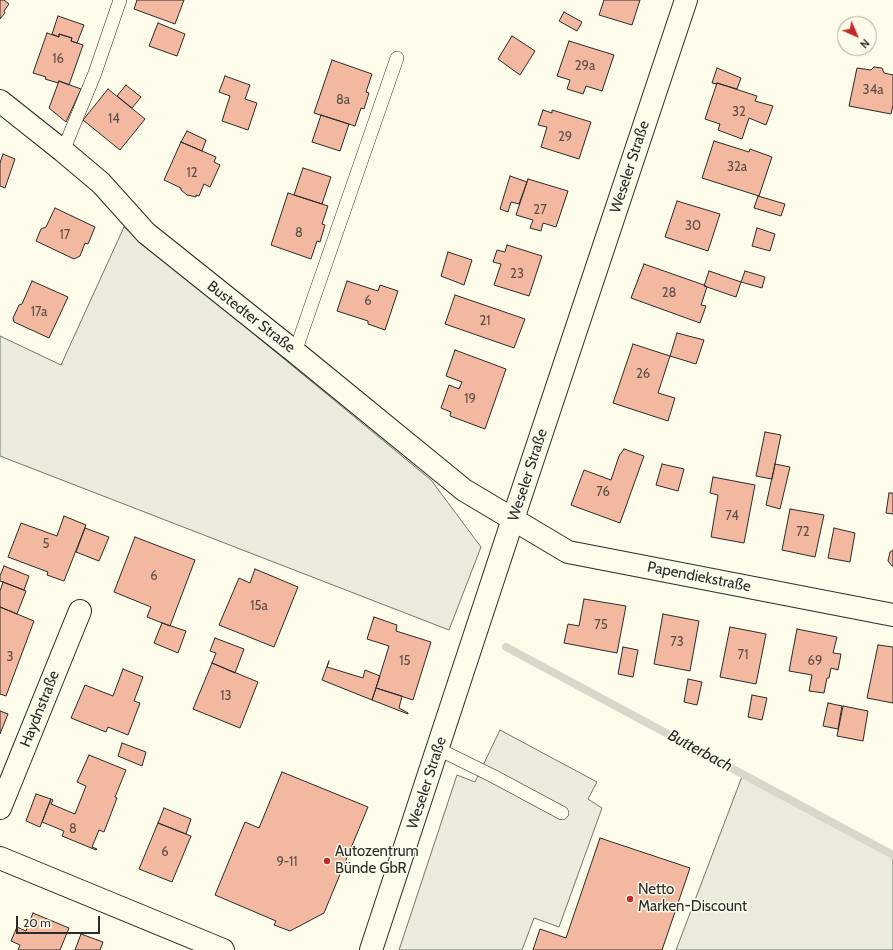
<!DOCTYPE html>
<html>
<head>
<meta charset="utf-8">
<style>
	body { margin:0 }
	#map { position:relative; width:893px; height:950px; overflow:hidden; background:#fdfbea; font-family:Cabin,sans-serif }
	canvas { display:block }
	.north { position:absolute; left:837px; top:16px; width:40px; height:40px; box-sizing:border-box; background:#fdfbea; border:1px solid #a9a89e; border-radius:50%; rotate:135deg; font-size:11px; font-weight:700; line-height:16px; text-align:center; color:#2b2b2b }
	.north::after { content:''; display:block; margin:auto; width:14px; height:18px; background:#c62828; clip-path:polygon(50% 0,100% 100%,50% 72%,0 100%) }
	.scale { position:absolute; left:16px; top:916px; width:84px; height:18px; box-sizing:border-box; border:2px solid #2b2b2b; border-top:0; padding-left:5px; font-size:12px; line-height:14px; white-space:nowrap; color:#2b2b2b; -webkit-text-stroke:3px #fdfbea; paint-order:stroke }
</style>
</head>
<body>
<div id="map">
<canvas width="893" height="950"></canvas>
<div class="north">N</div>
<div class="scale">20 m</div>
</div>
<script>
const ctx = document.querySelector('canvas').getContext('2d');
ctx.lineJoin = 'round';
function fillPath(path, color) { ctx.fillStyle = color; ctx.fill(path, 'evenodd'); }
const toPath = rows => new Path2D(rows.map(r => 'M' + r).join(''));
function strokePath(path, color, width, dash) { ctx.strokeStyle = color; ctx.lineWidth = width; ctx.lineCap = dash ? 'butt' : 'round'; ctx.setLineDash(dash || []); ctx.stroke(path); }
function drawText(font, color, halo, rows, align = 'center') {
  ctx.font = font + ' Cabin,sans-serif'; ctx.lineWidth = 3; ctx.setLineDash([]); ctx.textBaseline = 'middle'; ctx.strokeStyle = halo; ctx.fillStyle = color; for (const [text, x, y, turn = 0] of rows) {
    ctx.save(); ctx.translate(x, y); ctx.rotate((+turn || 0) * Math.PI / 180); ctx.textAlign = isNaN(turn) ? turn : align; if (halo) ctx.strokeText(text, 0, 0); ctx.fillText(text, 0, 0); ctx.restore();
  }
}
const green = toPath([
	[124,227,431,480,481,547,449,630,0,456,0,336,61,365,124,227],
	[743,774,893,857,893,950,676,950,743,774]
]);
fillPath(green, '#ecebdb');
strokePath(green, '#74746e', 1);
const parking = toPath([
	[500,730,597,782,588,799,602,808,559,927,534,918,522,950,399,950,457,775,475,782,500,730]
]);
fillPath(parking, '#eceadb');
strokePath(parking, '#74746e', 1);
strokePath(toPath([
	[506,647,893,855]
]), '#d8d7c9', 8);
const building = toPath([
	[0,0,4,0,9,4,4,11,5,13,0,19,0,0],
	[137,0,184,0,175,24,134,9,137,0],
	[604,0,640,0,632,25,599,15,604,0],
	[564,12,582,22,577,31,559,21,564,12],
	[58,16,84,25,77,43,71,41,72,38,59,34,59,37,52,34,58,16],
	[158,23,185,34,177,56,149,46,158,23],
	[47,33,59,37,59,34,72,38,71,41,83,45,69,85,59,81,58,83,45,79,46,77,33,73,47,33],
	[512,36,535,51,520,75,498,59,512,36],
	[569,41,614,55,602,91,586,86,583,94,567,89,570,80,557,76,569,41],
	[332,60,372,74,366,92,369,93,364,109,361,108,355,126,314,113,332,60],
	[874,67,882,68,884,73,893,75,893,105,891,114,849,106,857,68,871,70,874,67],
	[717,68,741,78,737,89,717,83,717,84,712,83,717,68],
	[225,76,250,85,245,99,257,103,248,130,222,121,230,96,219,92,225,76],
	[59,81,81,89,66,122,49,108,59,81],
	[717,83,757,96,755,101,773,106,766,125,749,118,742,139,718,130,720,124,705,119,717,83],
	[126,85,141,97,132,108,117,96,126,85],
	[108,89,145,119,120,150,83,120,108,89],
	[543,110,552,113,552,110,591,122,579,159,541,147,547,127,538,125,543,110],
	[321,115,349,124,340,151,312,142,321,115],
	[187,131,206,140,202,151,181,142,187,131],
	[714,141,749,152,750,149,772,157,759,196,702,178,714,141],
	[181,142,216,157,214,162,220,165,210,187,204,184,199,196,196,195,196,197,187,195,181,190,181,188,164,180,181,142],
	[3,154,15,159,5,188,0,186,0,163,3,154],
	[303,168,331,177,322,204,294,195,303,168],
	[510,176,527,182,519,204,511,202,508,212,500,209,510,176],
	[528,179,568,191,556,227,543,223,541,231,530,228,533,220,516,215,528,179],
	[288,193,328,206,322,224,325,225,320,242,317,241,311,259,271,245,288,193],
	[758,196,785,204,781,216,754,208,758,196],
	[677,201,720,214,708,251,665,237,677,201],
	[55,208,95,227,88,244,85,243,80,256,74,259,36,241,41,229,46,227,55,208],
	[757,228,775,234,770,251,752,246,757,228],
	[507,245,542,256,529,296,494,285,501,264,493,262,497,250,505,252,507,245],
	[448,252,472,260,464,285,441,276,448,252],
	[644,264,704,285,707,287,701,305,706,306,700,323,631,298,644,264],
	[709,271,741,282,736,297,704,286,709,271],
	[745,271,765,277,762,288,741,282,745,271],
	[32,281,68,297,49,338,14,322,13,318,19,305,22,304,32,281],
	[347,281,378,291,380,285,398,291,385,330,368,324,368,321,337,311,347,281],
	[455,295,525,319,514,348,445,324,455,295],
	[677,333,704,340,696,364,670,356,677,333],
	[633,344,670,356,658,393,675,398,668,421,613,403,633,344],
	[455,350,506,369,485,429,450,416,451,412,441,408,449,385,459,389,462,382,446,376,455,350],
	[765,432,781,435,772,479,756,476,765,432],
	[624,449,644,456,620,523,571,505,584,470,611,480,619,456,624,449],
	[662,464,684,469,678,491,656,485,662,464],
	[775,464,790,467,780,509,766,505,775,464],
	[713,477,755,485,744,543,711,537,718,495,710,493,713,477],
	[889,493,893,493,893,514,886,513,889,493],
	[790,509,824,515,815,557,782,550,790,509],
	[64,516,86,525,64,581,47,575,48,572,8,557,21,523,57,536,64,516],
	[85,528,109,537,99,561,76,552,85,528],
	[834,528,855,533,850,562,828,558,834,528],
	[135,537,195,560,170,626,147,617,151,607,114,592,135,537],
	[893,550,893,566,892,566,888,561,890,552,893,550],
	[4,566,29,576,24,590,0,581,0,576,4,566],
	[255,569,298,587,274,647,219,625,239,578,250,583,255,569],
	[3,582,26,591,17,614,0,607,0,591,3,582],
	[584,599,626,606,617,653,564,643,568,624,579,626,584,599],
	[0,607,34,621,6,696,0,694,0,607],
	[663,614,699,621,690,671,654,664,663,614],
	[374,617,397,625,396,631,431,642,413,700,376,688,389,646,367,639,374,617],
	[162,623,186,631,178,653,154,643,162,623],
	[730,627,766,634,756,684,720,677,730,627],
	[797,629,837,637,833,653,841,654,838,670,831,668,829,678,827,678,824,693,809,691,812,675,789,671,797,629],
	[215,638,244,649,235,673,212,663,216,653,210,651,215,638],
	[878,645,893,647,893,703,867,698,878,645],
	[623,647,638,650,633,677,618,674,623,647],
	[329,661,327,667,363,678,365,670,380,676,372,700,322,680,329,661],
	[212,663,258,682,240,728,193,709,212,663],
	[123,669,143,677,134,701,140,703,128,735,108,727,106,732,71,718,85,685,113,696,123,669],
	[688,679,702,682,697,705,684,702,688,679],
	[376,688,402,696,399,708,408,713,408,714,372,700,376,688],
	[752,695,767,698,762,720,748,717,752,695],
	[828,703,842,706,838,729,823,726,828,703],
	[843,706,868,711,863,741,837,736,843,706],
	[0,711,8,714,0,734,0,711],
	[122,743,146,752,142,766,118,756,122,743],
	[89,755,126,770,115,797,117,798,104,832,99,830,92,847,97,849,96,850,62,836,64,831,42,822,51,799,53,800,51,804,75,814,86,786,77,782,89,755],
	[282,772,368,807,324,913,290,931,274,925,276,921,215,895,245,822,259,828,282,772],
	[36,794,51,799,40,827,26,821,36,794],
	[164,808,191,819,186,834,158,823,164,808],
	[158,823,191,836,172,882,139,869,158,823],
	[600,838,690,868,662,950,533,950,540,929,566,938,600,838],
	[33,913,69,928,60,950,18,950,20,945,11,941,17,927,26,931,33,913],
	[81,934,103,942,100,950,75,950,81,934]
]);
fillPath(building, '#f2b8a0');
strokePath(building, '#2b2b2b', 1);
const lane = toPath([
	[63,151,95,73,120,0],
	[295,352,397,58],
	[438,749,493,776,562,813]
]);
const street = toPath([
	[0,101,63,151,101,183,146,233,295,352,464,490,568,552,893,615],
	[0,808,80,611],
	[0,858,223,950]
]);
const secondary = toPath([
	[371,950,513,519,686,0]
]);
strokePath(lane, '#2b2b2b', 14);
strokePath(street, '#2b2b2b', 24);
strokePath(secondary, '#2b2b2b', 24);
strokePath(lane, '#fdfbea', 13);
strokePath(street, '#fdfbea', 22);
strokePath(secondary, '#fdfbea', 22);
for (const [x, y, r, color] of [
	[327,861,4,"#c62828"],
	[630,899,4,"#c62828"]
]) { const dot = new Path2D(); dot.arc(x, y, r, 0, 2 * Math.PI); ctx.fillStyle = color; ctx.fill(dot); strokePath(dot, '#fdfbea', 1.5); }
drawText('13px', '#5d4e48', null, [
	["16",58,59],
	["29a",585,66],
	["34a",873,90],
	["8a",343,100],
	["32",739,112],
	["14",114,119],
	["29",565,137],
	["32a",737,167],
	["12",192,173],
	["27",540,210],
	["30",693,226],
	["8",299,233],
	["17",65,235],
	["23",517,274],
	["28",669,293],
	["6",368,301],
	["17a",39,312],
	["21",485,321],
	["26",643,374],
	["19",470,399],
	["76",603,492],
	["74",732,516],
	["72",803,532],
	["5",46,544],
	["6",154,576],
	["15a",259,606],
	["75",601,625],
	["73",677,642],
	["71",743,655],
	["3",10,657],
	["15",405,661],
	["69",815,661],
	["13",226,696],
	["8",73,829],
	["6",165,852],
	["9-11",287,862]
]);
drawText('15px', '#2b2b2b', '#fdfbea', [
	["Weseler Straße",630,167,-72],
	["Bustedter Straße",251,317,38],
	["Weseler Straße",528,475,-72],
	["Papendiekstraße",699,577,11],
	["Haydnstraße",40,709,-68],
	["Weseler Straße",427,783,-72]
]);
drawText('15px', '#2b2b2b', '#fdfbea', [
	["Autozentrum",335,852],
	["Bünde GbR",335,869],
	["Netto",638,890],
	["Marken-Discount",638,907]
], 'left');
drawText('italic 16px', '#2b2b2b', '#fdfbea', [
	["Butterbach",700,751,28]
]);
</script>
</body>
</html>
